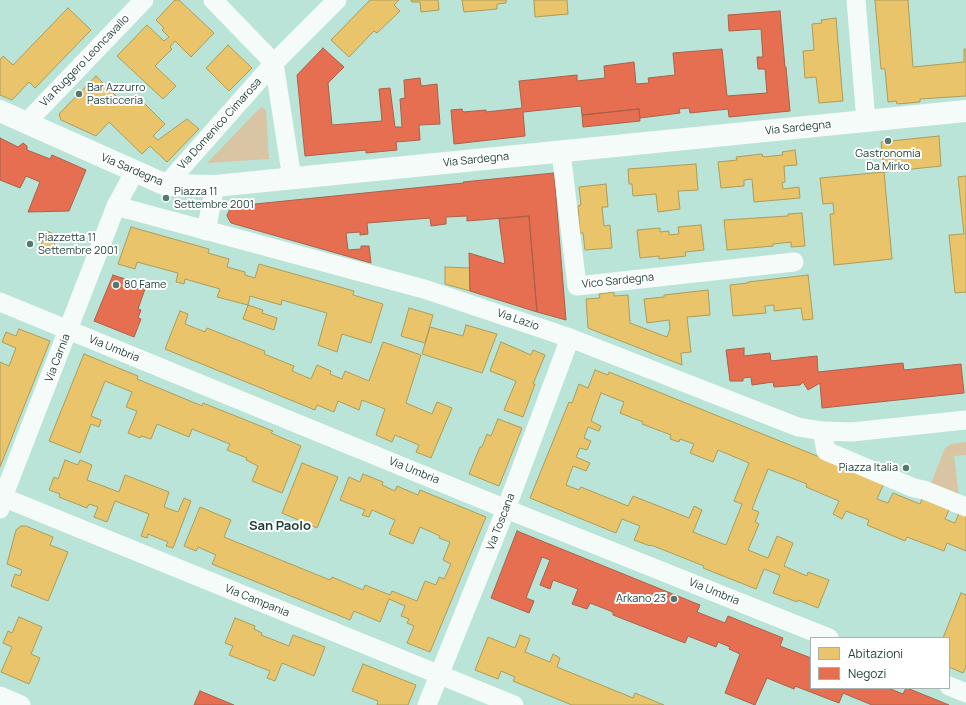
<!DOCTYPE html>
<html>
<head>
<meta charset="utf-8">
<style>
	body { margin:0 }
	#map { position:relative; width:966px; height:705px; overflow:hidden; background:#b9e4d7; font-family:Manrope,sans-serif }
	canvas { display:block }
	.legend { position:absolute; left:810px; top:637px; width:140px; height:52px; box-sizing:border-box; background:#fff; border:1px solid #a5b2ae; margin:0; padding:5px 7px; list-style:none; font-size:12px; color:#1d3e35 }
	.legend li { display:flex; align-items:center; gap:8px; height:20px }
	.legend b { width:20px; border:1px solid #a5b2ae }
</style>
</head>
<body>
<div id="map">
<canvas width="966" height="705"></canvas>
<ul class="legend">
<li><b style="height:11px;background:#e9c46a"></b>Abitazioni</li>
<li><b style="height:11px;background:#e76f51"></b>Negozi</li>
</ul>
</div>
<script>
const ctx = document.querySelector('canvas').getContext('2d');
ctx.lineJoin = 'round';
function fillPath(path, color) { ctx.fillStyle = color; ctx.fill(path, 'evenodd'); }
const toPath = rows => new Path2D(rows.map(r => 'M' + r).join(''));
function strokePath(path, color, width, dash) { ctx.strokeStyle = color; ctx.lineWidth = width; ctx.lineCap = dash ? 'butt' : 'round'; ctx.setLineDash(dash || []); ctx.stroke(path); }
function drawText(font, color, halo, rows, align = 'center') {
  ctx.font = font + ' Manrope,sans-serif'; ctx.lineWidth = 4; ctx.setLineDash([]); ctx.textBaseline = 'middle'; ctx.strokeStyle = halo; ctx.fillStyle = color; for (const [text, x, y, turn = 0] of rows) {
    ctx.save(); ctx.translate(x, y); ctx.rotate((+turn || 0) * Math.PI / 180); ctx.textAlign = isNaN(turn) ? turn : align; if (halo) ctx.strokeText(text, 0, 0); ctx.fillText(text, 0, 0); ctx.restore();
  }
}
fillPath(toPath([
	[261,107,266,110,269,159,207,163],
	[966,442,966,455,954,456,959,496,931,483,945,448,951,444]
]), '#d9c4a4');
const homes = toPath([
	[175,0,179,0,214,33,191,57,175,41,170,47,172,49,155,66,176,86,163,99,117,56,147,25,164,41,169,37,162,30,164,28,156,20,175,0],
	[370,0,399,0,394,5,400,11,377,33,374,31,349,57,331,40,370,0],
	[411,0,438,0,439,10,421,12,420,2,412,2,411,0],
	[462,0,506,0,506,3,497,4,497,9,464,12,462,0],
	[534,0,567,0,568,14,535,17,534,0],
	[875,0,908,0,913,67,964,62,964,49,966,49,966,96,920,99,920,102,897,104,896,101,888,102,885,69,881,69,875,0],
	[68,8,91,30,35,88,29,82,12,100,0,95,0,60,3,56,13,65,68,8],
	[836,18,843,101,819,103,816,77,805,78,803,51,814,50,812,24,822,23,821,20,836,18],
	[228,45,252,68,229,91,206,68,228,45],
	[96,76,125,105,135,94,165,124,153,136,158,140,187,119,199,129,167,162,150,146,142,154,109,122,96,136,61,120,59,114,96,76],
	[939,136,941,166,884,172,881,142,939,136],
	[795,150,797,165,784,166,785,182,782,183,783,189,799,187,800,198,754,202,752,179,744,180,744,186,721,188,718,162,737,160,736,157,762,154,763,157,783,155,782,152,795,150],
	[696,164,698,190,678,191,680,209,658,212,656,194,633,196,632,184,629,184,628,169,696,164],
	[884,172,892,259,834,265,830,214,834,214,833,203,823,204,820,178,884,172],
	[966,176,966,292,955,293,949,235,964,234,958,177,966,176],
	[606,184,608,207,602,207,604,226,610,225,612,248,585,250,583,233,580,233,578,206,581,205,579,187,606,184],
	[802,213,805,246,791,247,791,242,773,244,773,246,727,250,724,220,788,216,788,214,802,213],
	[701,225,704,250,685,252,686,256,659,259,659,256,640,258,637,230,660,228,660,232,669,231,669,235,679,234,678,227,701,225],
	[131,227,209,249,208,253,229,259,227,267,245,272,245,275,255,278,259,264,354,291,353,295,383,304,371,343,342,334,337,352,318,345,327,313,282,300,281,305,250,296,248,305,217,297,220,289,185,279,184,284,176,282,178,273,137,262,135,269,118,264,131,227],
	[47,231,58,236,51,252,40,247,47,231],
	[445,267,470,268,470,291,445,284,445,267],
	[808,275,813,319,803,320,801,308,774,311,774,305,765,306,766,313,733,316,730,285,748,283,748,282,808,275],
	[708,290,710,315,687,317,691,352,681,353,682,365,588,328,586,299,600,298,599,294,614,292,614,296,628,295,630,323,667,337,670,329,669,320,647,323,644,299,664,297,664,295,708,290],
	[248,305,263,310,262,313,277,318,274,330,243,319,248,305],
	[409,308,433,315,425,343,401,336,409,308],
	[180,311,188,314,185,324,205,332,207,328,265,351,264,354,294,366,292,371,311,379,317,365,331,371,330,374,342,379,345,371,369,381,383,342,421,355,406,403,432,414,437,402,452,408,431,458,416,452,419,445,395,435,392,442,376,435,385,409,362,400,359,410,338,401,334,412,317,405,315,410,165,349,180,311],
	[466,325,497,334,482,373,422,354,430,327,463,336,466,325],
	[19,329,50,341,0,467,0,362,9,366,16,348,2,342,6,332,16,336,19,329],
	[501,342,531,355,533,350,545,355,533,384,535,384,523,417,504,410,516,381,490,371,501,342],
	[84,354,138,376,137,379,202,406,203,403,273,431,271,433,301,446,282,493,252,481,258,466,246,460,247,458,227,450,230,444,192,429,189,437,157,424,151,439,141,436,140,438,128,433,137,411,126,407,132,392,105,381,91,416,101,420,99,427,91,424,80,453,49,441,84,354],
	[595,370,608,375,609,372,884,483,877,499,888,503,893,493,920,504,922,499,949,510,945,519,955,523,959,513,966,516,966,551,947,543,944,551,907,537,905,541,867,525,869,520,846,511,842,519,833,514,839,501,806,487,807,484,768,469,752,509,759,512,755,522,759,524,748,550,768,558,777,536,793,543,784,566,807,576,808,572,829,580,818,608,798,600,797,602,773,593,780,575,764,569,756,589,703,568,704,566,651,545,650,546,634,540,640,526,622,519,616,533,530,498,569,402,572,403,579,384,588,388,595,370],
	[601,393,624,402,620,413,643,422,642,424,671,435,670,439,679,442,680,439,694,444,690,453,713,462,718,450,749,463,734,501,742,504,726,545,693,532,702,510,694,506,689,518,633,496,628,506,581,487,579,490,566,485,573,466,586,471,590,463,576,457,580,448,587,450,591,441,584,438,588,427,599,431,601,426,591,421,601,393],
	[498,419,522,428,499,486,469,474,480,447,482,447,487,434,491,436,498,419],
	[65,460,78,465,80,460,92,465,87,480,119,492,125,475,169,492,164,507,178,512,184,498,191,501,173,548,166,546,168,542,148,534,147,538,141,536,149,514,115,501,107,522,94,517,98,507,89,504,87,508,59,497,60,494,49,490,54,477,58,479,65,460],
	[302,463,338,477,317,528,282,513,302,463],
	[363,474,383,482,382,485,395,491,397,486,418,495,420,490,486,517,430,652,407,643,414,626,407,623,409,619,401,616,405,606,389,599,380,622,354,611,350,620,212,564,216,555,198,547,196,551,184,546,200,507,231,520,224,537,330,580,332,577,363,590,365,585,390,595,392,591,417,601,425,581,436,585,439,577,444,579,451,564,443,560,450,542,439,538,440,536,420,527,413,544,389,534,395,520,372,510,369,517,362,515,365,510,340,500,349,477,360,482,363,474],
	[21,526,26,526,53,537,50,545,68,552,48,601,11,586,15,574,20,576,22,570,7,564,16,530,21,526],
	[961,593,966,595,966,667,963,673,949,667,949,638,943,638,961,593],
	[19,617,42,627,31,654,40,658,29,684,1,672,12,647,3,643,8,631,12,633,19,617],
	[235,618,255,626,254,629,262,633,261,635,289,646,293,635,325,647,314,676,282,663,275,681,267,678,270,671,229,655,233,646,225,643,235,618],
	[520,635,530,639,525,652,550,662,553,654,560,658,557,667,633,698,635,693,664,705,572,705,513,681,515,677,501,671,498,679,475,670,488,637,515,648,520,635],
	[363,664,416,685,408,705,377,705,378,701,352,691,363,664]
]);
fillPath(homes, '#e9c46a');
strokePath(homes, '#ac9c5a', 1);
const shops = toPath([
	[780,11,785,67,786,67,790,111,729,117,728,109,690,113,689,108,679,109,680,113,640,118,639,109,582,115,581,106,523,112,525,136,454,144,451,110,462,109,463,112,486,110,486,112,522,108,519,81,577,75,577,81,605,78,604,66,634,62,636,84,649,83,648,78,675,75,673,53,722,49,727,96,767,93,765,69,758,69,757,57,763,57,761,29,729,31,728,15,780,11],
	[323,48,344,67,328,83,332,125,382,121,379,89,390,88,395,127,402,127,400,99,405,98,404,80,420,78,421,86,437,84,440,124,419,125,420,140,396,142,397,150,366,153,366,150,305,156,297,75,323,48],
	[639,109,640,121,583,127,582,115,639,109],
	[0,138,18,147,23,143,27,146,27,150,50,159,52,155,86,170,69,211,28,212,40,182,26,176,20,188,0,180,0,138],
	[554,173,566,320,537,312,529,216,467,221,467,216,446,217,446,224,431,226,430,218,367,223,368,234,360,235,360,232,346,233,348,250,361,249,361,246,369,246,371,263,231,223,228,218,227,215,230,209,235,206,464,183,463,182,554,173],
	[529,216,537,312,470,291,469,253,505,264,499,219,529,216],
	[113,275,146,286,138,309,141,310,138,318,141,319,134,337,94,321,113,275],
	[744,348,744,356,770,353,771,361,817,356,818,372,903,363,904,370,961,364,964,393,822,408,820,383,808,390,803,382,800,385,774,387,773,382,752,385,751,377,743,378,743,381,730,381,726,350,744,348],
	[517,531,700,605,697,612,725,623,728,616,783,638,780,646,811,658,811,688,888,688,903,694,906,688,907,688,949,705,872,705,843,693,839,703,795,686,794,689,767,678,755,705,725,693,740,654,729,649,730,647,718,642,716,647,688,636,685,643,613,615,613,612,590,603,587,609,572,604,578,589,553,580,550,589,540,585,550,560,542,557,526,598,534,601,529,613,491,598,517,531],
	[200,691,234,705,194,705,200,691]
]);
fillPath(shops, '#e76f51');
strokePath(shops, '#aa6049', 1);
strokePath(toPath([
	[213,0,274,63],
	[856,0,866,121],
	[274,63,292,179],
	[26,123,144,0],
	[561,152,577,286,794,262],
	[166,185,274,63,337,0],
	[116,206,424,289,570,338,798,427,822,431,852,432,966,420],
	[206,231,215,186],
	[0,302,506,509,829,638],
	[822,431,826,451,914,488,924,490,966,507],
	[0,496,514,705],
	[0,509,3,497,116,206,135,171],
	[949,686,966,693],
	[0,696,21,705],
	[427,705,506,509,570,338]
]), '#f4fbf9', 19);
strokePath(toPath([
	[0,111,166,185,215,186,966,111]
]), '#f4fbf9', 22);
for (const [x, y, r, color] of [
	[79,94,4,"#54786e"],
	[888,141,4,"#54786e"],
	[166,198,4,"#54786e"],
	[30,244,4,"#54786e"],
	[116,285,4,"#54786e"],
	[906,468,4,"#54786e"],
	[674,599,4,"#54786e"]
]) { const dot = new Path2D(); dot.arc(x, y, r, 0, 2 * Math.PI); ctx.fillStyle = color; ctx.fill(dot); strokePath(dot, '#fff', 1.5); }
drawText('11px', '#1d3e35', '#fff', [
	["Via Ruggero Leoncavallo",85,61,-46],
	["Via Domenico Cimarosa",220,124,-48],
	["Via Sardegna",798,128,-6],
	["Via Sardegna",476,160,-6],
	["Via Sardegna",132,170,23],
	["Vico Sardegna",618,281,-6],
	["Via Lazio",518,320,19],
	["Via Umbria",114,349,22],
	["Via Carnia",58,358,-69],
	["Via Umbria",414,471,22],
	["Via Toscana",501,522,-69],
	["Via Umbria",714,592,22],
	["Via Campania",257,601,22]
]);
drawText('11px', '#1d3e35', '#fff', [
	["Bar Azzurro",87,88],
	["Pasticceria",87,101],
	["Gastronomia",888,154,"center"],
	["Da Mirko",888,167,"center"],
	["Piazza 11",174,192],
	["Settembre 2001",174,205],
	["Piazzetta 11",38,238],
	["Settembre 2001",38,251],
	["80 Fame",124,285],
	["Piazza Italia",898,468,"right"],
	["Arkano 23",666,599,"right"]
], 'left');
drawText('bold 13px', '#1d3e35', '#fff', [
	["San Paolo",280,526]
]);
</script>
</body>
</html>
